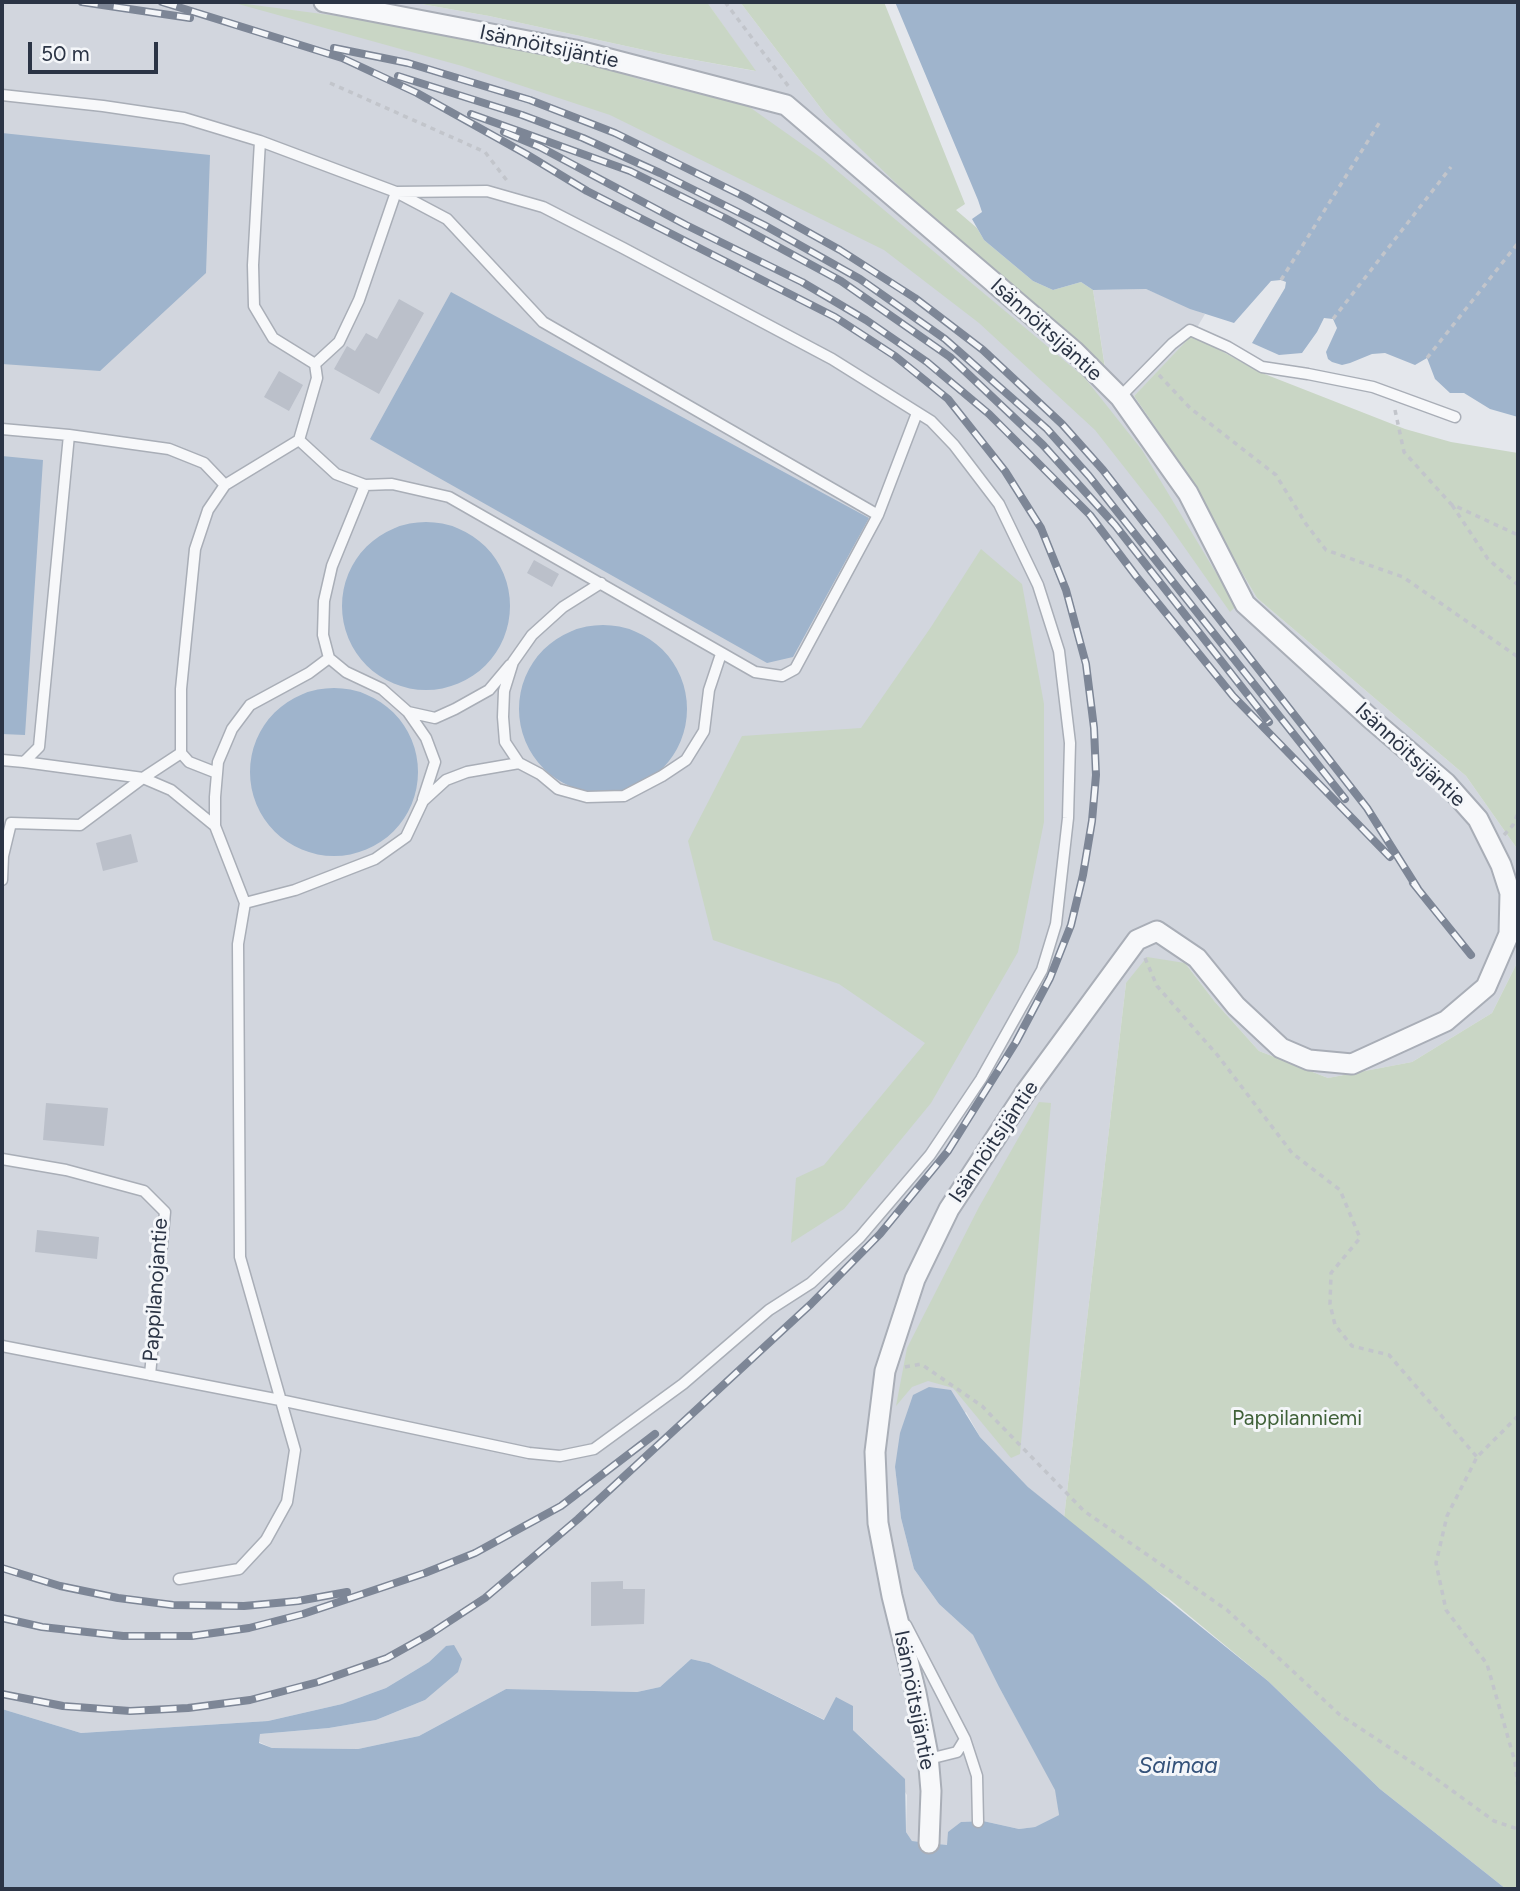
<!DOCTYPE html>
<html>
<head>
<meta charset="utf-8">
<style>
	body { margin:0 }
	#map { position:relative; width:1520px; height:1891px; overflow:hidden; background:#e4e7ec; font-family:Figtree,sans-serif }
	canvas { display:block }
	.frame { position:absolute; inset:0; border:4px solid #2b3445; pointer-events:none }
	.scale { position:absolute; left:28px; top:42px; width:130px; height:32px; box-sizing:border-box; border:4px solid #2b3445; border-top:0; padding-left:9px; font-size:21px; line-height:24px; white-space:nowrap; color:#2b3445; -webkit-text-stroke:5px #f4f6f9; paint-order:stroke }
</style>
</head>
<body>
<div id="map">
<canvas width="1520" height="1891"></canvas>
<div class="frame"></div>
<div class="scale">50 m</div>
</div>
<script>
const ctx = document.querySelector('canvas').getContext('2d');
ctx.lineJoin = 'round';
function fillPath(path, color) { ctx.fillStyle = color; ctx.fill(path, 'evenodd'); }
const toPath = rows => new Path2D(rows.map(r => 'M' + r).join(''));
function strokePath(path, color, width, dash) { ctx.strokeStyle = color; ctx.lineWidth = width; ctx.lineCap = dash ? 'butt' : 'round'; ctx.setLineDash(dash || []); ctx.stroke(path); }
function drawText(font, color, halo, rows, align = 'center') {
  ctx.font = font + ' Figtree,sans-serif'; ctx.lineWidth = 6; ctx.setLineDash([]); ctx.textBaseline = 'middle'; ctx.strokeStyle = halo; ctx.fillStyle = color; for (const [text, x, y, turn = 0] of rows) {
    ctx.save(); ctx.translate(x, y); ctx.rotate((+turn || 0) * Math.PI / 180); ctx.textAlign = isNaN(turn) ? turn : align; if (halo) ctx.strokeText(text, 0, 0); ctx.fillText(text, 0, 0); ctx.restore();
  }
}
fillPath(toPath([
	[2,2,410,2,489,16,667,55,755,71,707,2,740,2,826,115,1105,367,1093,290,1146,289,1205,314,1192,336,1134,396,1158,431,1257,598,1466,776,1518,850,1518,961,1492,1013,1412,1062,1328,1078,1259,1051,1215,1002,1185,963,1126,983,1064,1518,1028,1487,980,1437,966,1412,895,1467,901,1518,914,1569,939,1604,973,1635,999,1687,1056,1790,1059,1815,1035,1827,1019,1829,983,1821,961,1822,947,1845,912,1841,906,1832,907,1795,878,1753,853,1730,825,1720,709,1663,691,1659,660,1687,637,1692,506,1689,419,1736,358,1749,272,1748,259,1742,260,1734,329,1728,376,1720,425,1700,446,1646,429,1662,386,1688,342,1704,268,1721,81,1733,2,1709]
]), '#d2d6de');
fillPath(toPath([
	[231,2,345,17,580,60,642,80,748,106,823,159,1084,377,1142,450,1236,606,1230,612,1161,514,1095,430,979,323,884,250,610,115,462,66],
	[410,2,707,2,756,71,667,55,489,16],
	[740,2,884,2,965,204,956,210,977,228,984,240,1033,281,1053,290,1081,282,1093,290,1105,368,939,225,826,115],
	[1192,335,1262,373,1405,429,1451,442,1518,453,1518,850,1466,776,1257,598,1158,431,1134,396],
	[981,549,1022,584,1044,704,1044,822,1018,952,931,1103,844,1209,791,1243,796,1178,824,1165,925,1043,839,984,713,940,688,841,742,736,861,728,931,627],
	[1147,957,1185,963,1215,1002,1259,1051,1328,1078,1412,1062,1492,1013,1518,961,1518,1889,1506,1889,1380,1789,1268,1681,1168,1598,1139,1579,1064,1518,1126,983],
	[1039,1102,1051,1103,1020,1454,1011,1458,953,1388,928,1381,912,1387,896,1406,907,1348,979,1207]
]), '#c9d6c5');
fillPath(toPath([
	[895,2,1518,2,1518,417,1490,409,1464,393,1450,393,1435,379,1427,358,1415,365,1385,353,1372,354,1350,363,1342,365,1332,362,1328,359,1326,352,1337,328,1333,319,1324,318,1317,332,1302,353,1279,355,1252,343,1285,288,1286,282,1281,280,1271,281,1234,323,1190,309,1146,289,1093,290,1081,282,1053,290,1033,281,984,240,972,219,982,212,978,200],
	[2,133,210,155,206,273,100,371,2,364],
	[451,292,869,518,793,657,767,663,370,439],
	[2,456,43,460,25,735,2,734],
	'342 606a84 84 0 1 1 168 0a84 84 0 1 1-168 0Z',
	'519 709a84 84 0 1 1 168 0a84 84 0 1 1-168 0Z',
	'250 772a84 84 0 1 1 168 0a84 84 0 1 1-168 0Z',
	[929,1387,951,1390,980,1437,1028,1487,1268,1681,1380,1789,1506,1889,2,1889,2,1709,81,1733,268,1721,342,1704,386,1688,429,1662,446,1646,454,1645,462,1659,458,1672,425,1700,376,1720,329,1728,260,1734,259,1743,272,1748,358,1749,419,1736,506,1689,637,1692,660,1687,691,1659,709,1663,824,1720,836,1697,853,1706,853,1730,905,1779,906,1832,912,1841,947,1845,948,1832,961,1822,983,1821,1019,1829,1035,1827,1059,1815,1055,1790,999,1687,973,1635,939,1604,914,1569,901,1518,895,1467,900,1433,913,1395]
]), '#9fb4cc');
fillPath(toPath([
	[399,299,424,313,379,394,334,369,347,346,355,351,366,333,377,339],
	[279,371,303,385,289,411,264,397],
	[534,560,559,574,552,587,527,573],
	[131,834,138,862,103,871,96,843],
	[46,1103,108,1108,104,1146,43,1140],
	[37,1230,99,1237,97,1259,35,1252],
	[623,1581,623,1589,645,1589,644,1624,591,1626,591,1582]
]), '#bbc0ca');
const lane = toPath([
	[2,95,103,106,184,118,260,141,396,192,447,219,543,322,878,515,795,669,782,676,755,672,449,497,392,484,365,485,336,474,299,440,225,485,204,463,169,449,69,435],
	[260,141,253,265,254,306,273,338,315,364,317,378,299,440],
	[1120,397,1172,344,1190,330,1228,347,1262,367,1308,374,1373,387,1455,417],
	[2,429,69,435,39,747,24,762,2,760],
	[365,485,332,566,324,601,323,635,329,658,346,672,382,689,408,712,426,738,435,762,423,799],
	[878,515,917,413],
	[408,712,435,718,455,709,489,690,510,665],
	[24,762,143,778,171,790,215,826,245,903],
	[519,763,505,742,503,717,504,691,513,662,532,635,563,607,601,583],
	[217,773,189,762,181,753,181,689,195,549,208,510,225,485],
	[215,826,215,797,218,762,232,729,250,705,309,673,329,658],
	[2,880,3,856,11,823,80,825,143,778,181,753],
	[2,1159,66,1170,144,1191,165,1212,150,1375],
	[2,1346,280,1400,529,1453,560,1456,594,1449,683,1384,769,1310,811,1283,860,1237,930,1155,981,1079,1042,970,1056,924,1068,818,1070,743,1059,651,1038,585,999,504,954,445,931,421,832,359,623,248,543,207,487,191,396,192,359,300,339,342,315,364],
	[179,1579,239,1569,266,1540,287,1502,295,1450,240,1257,238,944,245,903,295,890,375,859,406,837,423,801,446,780,467,772,519,763,540,774,558,789,587,797,624,796,662,776,686,760,704,731,709,690,721,654],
	[906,1625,965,1739,977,1776,978,1822],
	[928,1755,937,1757,957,1752,965,1739]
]);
const street = toPath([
	[324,2,575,50,786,105,1074,351,1120,397,1188,493,1245,604,1370,718,1446,783,1478,819,1501,865,1510,893,1509,934,1486,987,1446,1021,1352,1064,1309,1060,1281,1048,1236,1006,1197,958,1157,931,1137,940,1027,1090,949,1209,915,1279,885,1371,875,1452,878,1523,892,1596,916,1693,928,1755,931,1791,929,1843]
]);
strokePath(lane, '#a9aeb7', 13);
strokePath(street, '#a9aeb7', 23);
strokePath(toPath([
	[725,2,789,87],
	[330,83,485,152,508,182],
	[1281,280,1381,120],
	[1333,319,1451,167],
	[1427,358,1518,243],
	[1159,375,1190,408,1276,475,1306,524,1326,550,1403,577,1518,657],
	[1395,410,1404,452,1451,504,1518,535],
	[1452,505,1488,559,1518,585],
	[1504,835,1513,825,1518,813],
	[1145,958,1157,986,1219,1057,1292,1153,1340,1190,1360,1238,1331,1273,1330,1304,1335,1325,1352,1346,1389,1355,1477,1457],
	[905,1367,921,1364,982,1406,1084,1511,1227,1610,1340,1715,1428,1773,1494,1821,1518,1829],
	[1518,1416,1477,1457,1447,1516,1436,1563,1446,1610,1487,1664,1515,1762,1518,1788]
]), '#c2c5cb', 3.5, [5, 5]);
strokePath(lane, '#f7f8fa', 10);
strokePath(street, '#f7f8fa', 19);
const rail = toPath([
	[82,2,190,18],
	[334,48,408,63,530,100,615,133,745,197,840,250,915,298,983,350,1062,424,1103,470,1367,808,1418,889],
	[398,76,522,115,583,138,660,173,764,225,860,279,945,339,1047,429,1089,476,1345,799],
	[471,114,630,171,725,218,841,281,950,357,1043,445,1115,525,1269,722],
	[504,132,540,147,686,225,802,282,866,320,927,362,989,414,1090,515,1136,576,1233,696,1390,857],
	[1413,883,1471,955],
	[2,1568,60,1586,118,1598,173,1605,244,1606,298,1601,347,1592],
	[2,1618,42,1627,123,1636,192,1636,249,1628,303,1614,425,1573,475,1553,561,1506,655,1434],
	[2,1694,63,1706,130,1711,188,1708,250,1700,318,1682,387,1658,430,1634,485,1598,578,1519,811,1304,880,1234,948,1151,1016,1042,1050,978,1071,925,1083,875,1092,821,1096,775,1094,728,1086,664,1066,590,1041,528,1005,471,948,399,895,356,835,317,587,191,526,154,417,93,342,58,162,2]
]);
strokePath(rail, '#7d8696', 8);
strokePath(rail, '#f4f6f9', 5, [16]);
drawText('21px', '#2b3445', '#f4f6f9', [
	["Isännöitsijäntie",549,47,12],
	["Isännöitsijäntie",1046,330,42],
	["Isännöitsijäntie",1410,755,43],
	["Isännöitsijäntie",994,1142,-56],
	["Pappilanojantie",156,1290,-86],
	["Isännöitsijäntie",914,1700,79]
]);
drawText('21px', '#3f6138', '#f4f6f9', [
	["Pappilanniemi",1297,1419]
]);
drawText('italic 23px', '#34527a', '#f4f6f9', [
	["Saimaa",1178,1766]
]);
</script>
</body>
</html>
